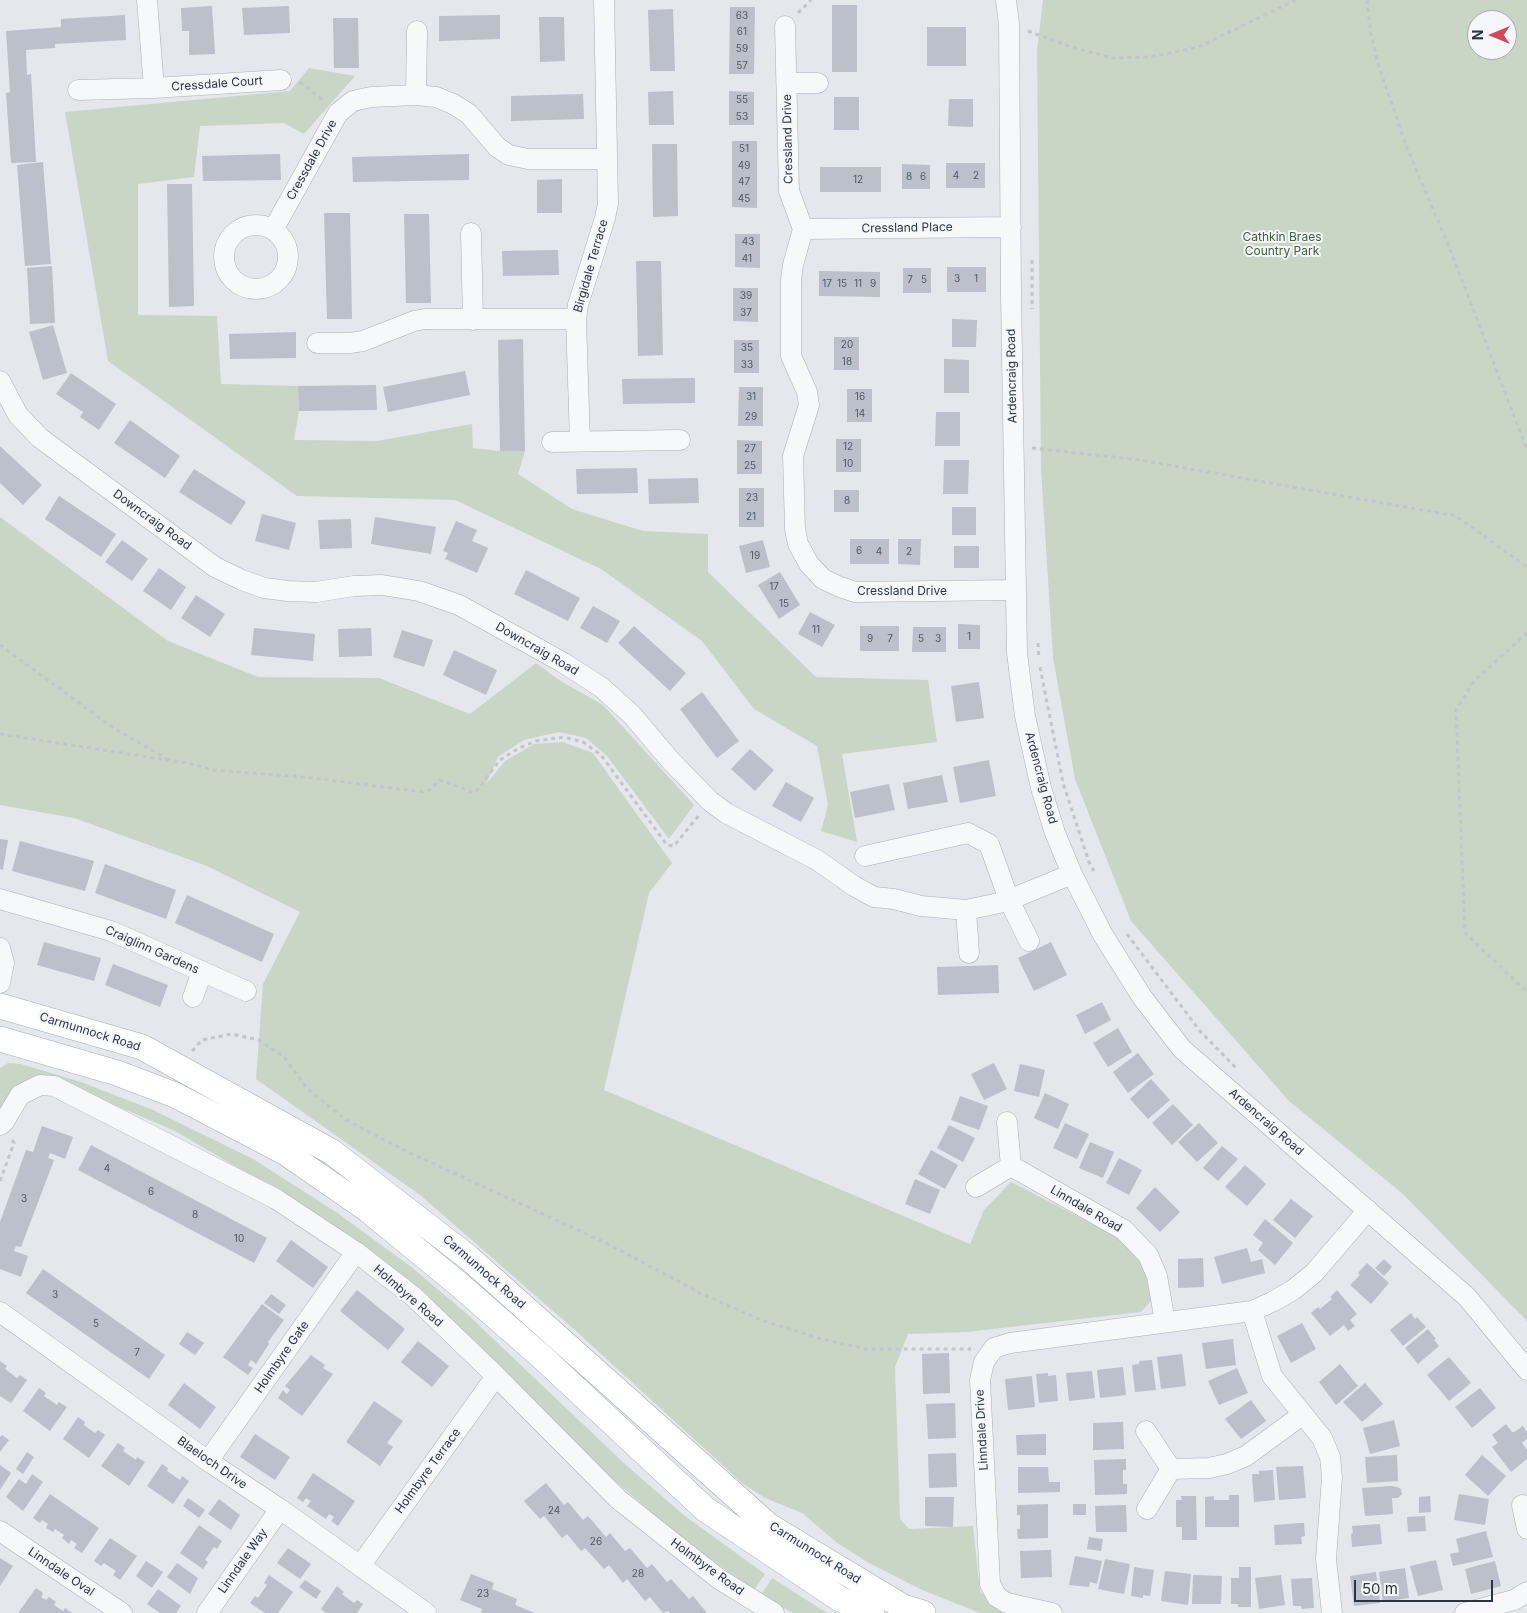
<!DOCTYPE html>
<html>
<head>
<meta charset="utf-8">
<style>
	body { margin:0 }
	#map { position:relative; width:1527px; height:1613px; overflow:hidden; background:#e4e7ec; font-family:Inter,sans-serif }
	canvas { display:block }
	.north { position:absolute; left:1467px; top:10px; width:50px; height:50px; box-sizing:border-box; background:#f4f6f9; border:1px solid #a4a8b1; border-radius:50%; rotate:270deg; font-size:14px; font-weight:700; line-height:20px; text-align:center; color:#2b3445 }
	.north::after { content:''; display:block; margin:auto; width:18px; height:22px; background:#d1495b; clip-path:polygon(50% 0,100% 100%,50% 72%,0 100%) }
	.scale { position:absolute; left:1354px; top:1580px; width:139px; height:22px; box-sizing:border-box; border:2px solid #2b3445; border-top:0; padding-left:6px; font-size:15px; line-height:18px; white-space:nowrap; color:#2b3445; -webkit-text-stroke:4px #f4f6f9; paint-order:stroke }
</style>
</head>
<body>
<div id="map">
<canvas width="1527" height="1613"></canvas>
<div class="north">N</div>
<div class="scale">50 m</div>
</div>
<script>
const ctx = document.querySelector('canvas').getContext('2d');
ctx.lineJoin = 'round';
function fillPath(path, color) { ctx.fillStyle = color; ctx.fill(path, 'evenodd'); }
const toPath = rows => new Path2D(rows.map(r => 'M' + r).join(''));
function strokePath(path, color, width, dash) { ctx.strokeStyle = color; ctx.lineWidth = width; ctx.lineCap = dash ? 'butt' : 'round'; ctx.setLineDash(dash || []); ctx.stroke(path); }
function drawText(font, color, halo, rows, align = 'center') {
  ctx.font = font + ' Inter,sans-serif'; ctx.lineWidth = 4; ctx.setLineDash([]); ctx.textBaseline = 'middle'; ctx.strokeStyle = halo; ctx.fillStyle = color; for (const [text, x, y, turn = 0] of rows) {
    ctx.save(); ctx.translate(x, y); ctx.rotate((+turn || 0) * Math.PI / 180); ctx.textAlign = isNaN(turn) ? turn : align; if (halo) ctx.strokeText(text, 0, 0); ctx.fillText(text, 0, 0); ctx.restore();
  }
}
fillPath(toPath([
	[1043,0,1527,0,1527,1321,1403,1194,1289,1101,1131,921,1075,779,1053,658,1041,469,1037,51],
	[1477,20,1507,20,1507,50,1477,50],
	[309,68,355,76,304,134,284,123,200,126,194,177,138,184,138,315,217,316,221,384,298,386,299,411,294,440,377,441,472,424,473,448,500,451,525,451,518,474,572,509,643,531,708,534,708,572,816,677,928,680,937,742,842,754,857,842,821,831,828,805,817,746,754,709,702,641,601,569,455,500,297,496,108,361,65,112,290,91],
	[0,517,168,641,258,677,379,678,470,714,536,663,559,680,603,705,694,805,669,839,607,756,586,738,559,732,524,740,498,757,486,784,505,761,534,744,563,742,593,753,672,863,649,893,604,1090,970,1244,984,1210,1011,1182,1122,1239,1144,1264,1152,1300,1141,1312,967,1332,908,1334,895,1367,900,1519,909,1529,973,1526,980,1592,1002,1610,1014,1613,980,1613,922,1590,867,1562,836,1542,802,1513,765,1498,742,1483,576,1331,420,1195,256,1079,263,984,300,912,207,866,74,818,0,805],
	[8,1063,21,1064,81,1082,153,1110,253,1159,336,1212,410,1266,466,1313,627,1466,685,1516,765,1574,754,1590,688,1543,608,1475,454,1323,310,1210,175,1131,75,1088,51,1079,0,1116,0,1068],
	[772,1578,827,1613,793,1613,761,1595]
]), '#c9d6c5');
fillPath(toPath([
	[832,5,857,5,857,72,832,72],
	[212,6,215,54,189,55,189,31,182,31,181,8],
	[289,6,290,33,244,35,242,8],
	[730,7,755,7,754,74,729,74],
	[673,9,675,71,650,71,648,10],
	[125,15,126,40,55,44,55,48,26,50,27,75,31,74,36,162,11,163,6,93,10,92,6,31,61,27,61,19],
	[500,15,500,39,439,41,439,16],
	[539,17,564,17,565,61,540,62],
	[333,18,358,18,359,68,334,68],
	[927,27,966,27,966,66,927,66],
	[673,91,674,125,649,125,648,92],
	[729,91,754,92,754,125,729,125],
	[583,94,584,119,511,121,511,96],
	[834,97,859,97,859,130,834,130],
	[949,99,973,99,973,127,948,126],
	[732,141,757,141,757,208,732,207],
	[652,144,677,144,678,216,653,217],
	[280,154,281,180,203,181,202,156],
	[469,154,469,180,353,182,352,157],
	[43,162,51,264,25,266,17,165],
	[946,163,985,163,985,188,946,188],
	[902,164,930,165,930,189,902,189],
	[820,167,881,167,881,192,820,192],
	[562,179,562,213,537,213,537,180],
	[167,184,192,184,194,306,169,307],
	[324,213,350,213,352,319,327,319],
	[404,214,429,214,431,303,406,303],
	[735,234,760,234,760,268,735,267],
	[558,250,559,275,503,276,502,251],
	[636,261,661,261,663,355,638,356],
	[52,266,55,323,30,324,27,268],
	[947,267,986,267,986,292,947,292],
	[903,268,931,268,931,293,903,293],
	[819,271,880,272,880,297,819,296],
	[733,288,758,288,758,322,733,321],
	[952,319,977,320,976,347,952,347],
	[53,325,67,373,43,380,29,332],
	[296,332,296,358,230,359,229,334],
	[834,337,859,337,859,370,834,370],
	[523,339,525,451,500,451,498,340],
	[734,340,759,340,759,373,734,373],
	[944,359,969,360,969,393,944,393],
	[465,371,470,395,388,412,383,387],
	[71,373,116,404,99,430,80,417,83,412,56,394],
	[695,378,695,403,623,404,622,379],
	[376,385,377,410,299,411,298,386],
	[739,387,763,387,763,426,738,426],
	[847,389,872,389,872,422,847,422],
	[936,412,960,412,960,446,935,446],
	[130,420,180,456,165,478,114,443],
	[836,439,861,439,861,472,836,472],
	[737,440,762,441,762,474,737,474],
	[0,446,42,485,23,505,0,483],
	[944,460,969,460,968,494,943,494],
	[637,468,638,493,577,494,576,469],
	[194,469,246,502,231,525,179,492],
	[698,478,699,503,649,504,648,479],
	[739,488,764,488,764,527,739,527],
	[834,490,859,490,859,512,834,512],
	[59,496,116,534,101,557,45,519],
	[952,507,976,507,976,535,952,535],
	[262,514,296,523,289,550,255,541],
	[375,517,436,527,431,554,371,544],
	[351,519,352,548,320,549,318,520],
	[456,521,477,530,472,541,488,548,477,573,445,559,448,553,443,551],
	[850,539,889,539,889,564,850,564],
	[898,539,921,539,920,565,898,564],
	[122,540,148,559,132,581,105,562],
	[763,540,770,567,746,573,739,546],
	[954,546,979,546,979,568,954,568],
	[159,568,186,587,171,610,143,591],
	[526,570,580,598,568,621,514,594],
	[780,572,800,605,779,619,758,585],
	[196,595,225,614,210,637,181,618],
	[593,606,620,621,607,643,580,628],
	[810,612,835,625,822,647,798,634],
	[958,624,980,625,980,649,958,649],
	[634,626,686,673,670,691,618,643],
	[860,626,899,626,899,651,860,651],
	[913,627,946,627,946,652,912,652],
	[254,628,315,634,313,661,251,655],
	[371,628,372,656,339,657,338,629],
	[402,630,433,640,424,667,393,657],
	[454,650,497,670,486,695,443,675],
	[979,682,984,718,956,722,951,686],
	[702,692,739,741,717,758,680,709],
	[750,749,774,770,755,791,731,769],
	[989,760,996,796,960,803,953,767],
	[942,775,948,802,908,809,903,783],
	[786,782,814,798,801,822,772,806],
	[889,784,895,810,855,818,850,792],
	[0,839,8,840,3,870,0,869],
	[20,841,94,861,85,891,12,871],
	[105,864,176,890,166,919,95,893],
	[187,895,274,934,262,962,175,923],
	[44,942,101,958,94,981,37,965],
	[1051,942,1067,975,1034,991,1018,958],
	[113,964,168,985,160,1007,105,985],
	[998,965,999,993,938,995,937,967],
	[1102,1002,1111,1020,1085,1034,1076,1015],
	[1118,1028,1132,1052,1108,1067,1093,1043],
	[1138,1053,1154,1074,1128,1093,1113,1072],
	[994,1063,1007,1089,984,1100,971,1074],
	[1020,1064,1045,1070,1039,1097,1014,1091],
	[1151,1079,1170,1100,1148,1119,1130,1099],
	[1045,1093,1069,1104,1058,1129,1034,1118],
	[960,1096,988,1106,979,1130,951,1120],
	[1173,1104,1193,1125,1172,1145,1152,1123],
	[1065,1123,1089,1134,1077,1159,1053,1148],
	[1199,1123,1218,1143,1197,1162,1178,1142],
	[949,1125,975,1138,963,1162,937,1148],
	[42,1126,73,1137,65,1159,50,1153,48,1158,54,1160,21,1247,16,1246,14,1251,28,1256,21,1277,0,1269,0,1222,26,1150,33,1152],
	[1090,1142,1114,1152,1103,1178,1079,1168],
	[91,1145,267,1238,254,1263,78,1170],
	[1222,1146,1238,1159,1218,1181,1203,1168],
	[931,1150,958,1165,945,1189,918,1174],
	[1119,1158,1142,1170,1129,1195,1106,1183],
	[1245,1165,1266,1184,1247,1206,1225,1187],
	[915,1179,940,1190,930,1214,905,1204],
	[1155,1187,1180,1212,1160,1232,1136,1208],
	[1291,1199,1313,1216,1295,1238,1273,1220],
	[1265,1219,1293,1243,1275,1265,1258,1250,1263,1243,1253,1235],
	[291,1240,328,1267,313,1288,276,1261],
	[1247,1248,1251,1262,1262,1259,1265,1273,1222,1284,1214,1257],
	[1203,1258,1204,1287,1178,1288,1178,1259],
	[1384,1259,1392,1267,1384,1276,1375,1268],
	[1367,1263,1389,1283,1371,1304,1350,1285,1360,1275,1358,1273],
	[43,1269,165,1355,149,1379,26,1293],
	[357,1290,405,1329,388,1350,340,1311],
	[1337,1290,1357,1314,1350,1320,1355,1326,1348,1331,1344,1325,1330,1336,1311,1313,1318,1307,1320,1309,1332,1299,1330,1297],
	[271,1294,286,1305,279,1314,264,1303],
	[262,1304,284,1320,268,1342,269,1344,256,1364,251,1360,248,1365,253,1368,248,1375,223,1357],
	[1411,1313,1415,1319,1417,1317,1426,1327,1403,1346,1390,1330],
	[1302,1323,1316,1349,1291,1363,1277,1336],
	[1428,1329,1436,1339,1434,1340,1439,1346,1418,1364,1405,1348],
	[187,1332,204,1343,195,1355,179,1344],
	[1233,1339,1236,1365,1206,1369,1202,1343],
	[418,1341,449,1366,432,1387,401,1362],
	[949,1353,950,1393,923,1394,922,1354],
	[1182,1354,1186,1386,1161,1389,1157,1357],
	[311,1355,325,1365,323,1368,333,1374,302,1416,278,1398,283,1390,287,1394,290,1390,285,1386],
	[1449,1357,1471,1383,1449,1401,1427,1375],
	[1152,1360,1156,1390,1135,1392,1132,1365,1139,1364,1139,1361],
	[0,1361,7,1366,5,1369,17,1378,20,1375,27,1380,11,1403,0,1396],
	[1340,1364,1358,1386,1336,1405,1319,1382],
	[1123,1367,1126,1395,1100,1398,1097,1370],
	[1237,1368,1248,1393,1219,1405,1208,1381],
	[1092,1371,1095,1398,1069,1401,1066,1373],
	[1048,1373,1048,1376,1056,1375,1058,1401,1039,1403,1036,1374],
	[1032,1376,1035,1407,1008,1410,1005,1379],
	[184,1383,216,1407,200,1429,168,1405],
	[1365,1383,1383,1404,1362,1422,1343,1402],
	[39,1388,46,1393,44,1396,57,1405,59,1402,67,1407,50,1431,23,1411],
	[1480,1388,1496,1408,1472,1428,1455,1407],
	[1251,1400,1266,1421,1241,1439,1225,1419],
	[374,1401,403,1421,387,1443,393,1447,380,1466,346,1442],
	[955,1403,956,1438,928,1439,926,1404],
	[78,1417,85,1422,84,1425,95,1433,98,1430,105,1435,89,1458,63,1439],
	[1394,1420,1400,1446,1370,1454,1363,1428],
	[1123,1422,1124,1449,1093,1450,1093,1423],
	[1506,1424,1512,1432,1514,1432,1523,1426,1527,1432,1527,1439,1522,1443,1527,1450,1527,1459,1511,1472,1492,1447,1498,1443,1492,1435],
	[255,1434,290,1457,275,1480,240,1457],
	[1046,1434,1046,1455,1017,1455,1016,1435],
	[2,1435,9,1440,0,1452,0,1437],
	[118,1443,125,1448,123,1451,136,1460,137,1457,145,1462,129,1486,101,1466],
	[27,1452,34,1457,23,1474,16,1469],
	[956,1453,957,1487,929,1488,928,1454],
	[1397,1455,1398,1481,1367,1483,1365,1457],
	[1482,1455,1506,1476,1488,1496,1465,1475],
	[1126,1459,1126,1470,1123,1470,1123,1484,1127,1484,1127,1494,1095,1495,1094,1460],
	[162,1464,168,1468,167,1471,180,1480,182,1476,189,1481,173,1504,147,1486],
	[0,1465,11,1473,0,1490],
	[1303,1466,1306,1498,1279,1500,1276,1467],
	[1018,1467,1048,1467,1049,1482,1060,1482,1060,1492,1018,1493],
	[1273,1470,1275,1500,1254,1502,1252,1474,1259,1474,1259,1471],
	[313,1473,355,1501,338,1526,331,1521,334,1517,329,1514,326,1519,307,1506,311,1501,306,1498,303,1502,297,1498],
	[32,1474,43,1482,23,1511,6,1497,19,1479,26,1484],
	[546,1483,564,1505,568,1502,583,1520,588,1516,606,1537,610,1533,625,1551,630,1548,647,1568,652,1564,667,1582,671,1579,689,1599,693,1596,707,1613,670,1613,668,1611,663,1613,650,1597,645,1601,627,1579,623,1583,609,1565,604,1569,585,1548,581,1551,567,1534,562,1538,544,1516,540,1519,524,1501],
	[1391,1486,1397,1487,1401,1489,1402,1494,1398,1498,1392,1498,1393,1514,1365,1516,1362,1488],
	[50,1494,99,1528,82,1553,74,1548,77,1544,71,1540,69,1544,62,1538,64,1535,55,1529,53,1532,46,1528,48,1524,42,1520,40,1523,33,1518],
	[1459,1494,1489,1499,1485,1525,1454,1520],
	[1229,1495,1239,1495,1239,1527,1205,1527,1205,1497,1214,1496,1214,1500,1229,1500],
	[1181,1496,1196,1496,1197,1540,1182,1540,1182,1527,1176,1527,1176,1500,1182,1500],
	[1430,1496,1431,1512,1419,1513,1419,1497],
	[925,1497,954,1497,953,1527,925,1526],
	[188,1498,205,1510,199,1518,183,1506],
	[219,1499,240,1515,231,1530,208,1514],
	[1048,1504,1048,1538,1018,1539,1017,1529,1020,1529,1020,1515,1017,1515,1017,1505],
	[1073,1504,1086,1504,1086,1515,1073,1515],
	[1126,1505,1127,1532,1096,1532,1095,1506],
	[1425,1516,1426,1531,1408,1532,1407,1517],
	[1300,1523,1304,1523,1305,1536,1301,1537,1302,1544,1275,1545,1274,1525],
	[1380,1524,1382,1544,1352,1547,1351,1534,1353,1533,1352,1526],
	[199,1525,222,1541,217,1549,214,1547,205,1560,208,1562,203,1569,180,1553],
	[1486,1531,1493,1557,1453,1566,1450,1554,1459,1552,1456,1539],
	[1089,1537,1103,1539,1101,1551,1087,1549],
	[110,1538,137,1556,120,1580,113,1575,116,1571,104,1563,101,1566,94,1561],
	[288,1548,311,1564,300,1579,277,1563],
	[1051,1550,1052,1577,1021,1578,1020,1551],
	[1075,1556,1102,1561,1097,1584,1090,1582,1089,1587,1069,1585],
	[0,1558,13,1566,0,1586],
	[1105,1559,1130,1564,1124,1594,1098,1589],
	[1436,1560,1443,1590,1418,1596,1410,1566],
	[146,1561,163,1572,152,1588,136,1576],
	[1495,1561,1501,1586,1471,1594,1465,1569],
	[177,1563,198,1578,190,1594,167,1577],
	[1134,1567,1154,1570,1150,1596,1143,1595,1143,1598,1131,1596],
	[1239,1567,1251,1567,1251,1607,1238,1607,1238,1604,1231,1604,1231,1578,1239,1578],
	[1405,1568,1409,1598,1383,1602,1379,1572],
	[1165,1571,1191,1574,1188,1605,1161,1601],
	[1376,1572,1380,1603,1354,1606,1350,1576],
	[471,1574,494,1583,492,1589,517,1599,515,1605,535,1613,484,1613,481,1612,482,1609,460,1600],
	[269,1575,293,1592,278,1613,265,1613,250,1603,255,1596,258,1598,267,1585,264,1583],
	[1193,1575,1222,1576,1221,1604,1192,1604],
	[1281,1575,1285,1605,1259,1609,1255,1578],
	[1312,1578,1314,1608,1302,1609,1301,1606,1293,1606,1291,1579],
	[305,1580,321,1591,316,1599,299,1587],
	[337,1586,344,1592,342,1594,354,1603,357,1600,363,1604,357,1613,326,1613,321,1609],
	[36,1588,43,1593,41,1597,46,1600,49,1597,56,1602,54,1605,63,1611,65,1608,72,1613,18,1613],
	[158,1589,181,1606,176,1613,160,1613,147,1604]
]), '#bbc0ca');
const minor = toPath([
	[147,0,154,88],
	[1006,0,1009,24,1011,294,1017,653,1025,716,1041,788,1055,833,1072,874,1103,935,1142,997,1182,1049,1467,1297,1527,1370],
	[785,26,789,191,803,229,793,265,791,280,791,356,807,392,809,405,793,456,795,529,798,544,809,564,823,579,840,587,855,592,1015,590],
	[787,83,818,83],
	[78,90,154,88,281,80],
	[416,95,417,31],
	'224 257a32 32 0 1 1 64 0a32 32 0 1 1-64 0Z',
	[803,229,1011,227],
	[273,230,338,113,353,101,371,97,416,95,436,97,453,104,469,114,497,147,509,155,528,159,607,159],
	[471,233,473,320],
	[317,343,350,343,363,341,414,321,425,319,576,319],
	[0,381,18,415,40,438,215,567,242,580,264,588,288,591,316,592,354,586,382,585,419,591,459,605,562,662,601,687,632,715,670,760,710,801,726,813,817,860,854,886,874,897,894,899,921,906,966,910,1004,902,1072,874],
	[580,441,576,319,578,305,605,218,608,204,604,0],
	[552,442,680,440],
	[865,856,968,833,989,844,1009,900,1029,941],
	[0,899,111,931,246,991],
	[966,910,969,953],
	[0,948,4,963,0,983],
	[193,997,202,972],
	[1007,1122,1011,1166],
	[0,1125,4,1122,20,1095,40,1085,54,1086,276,1199,356,1252,414,1297,496,1376,618,1499,719,1579,774,1613],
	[976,1187,1011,1166,1124,1230,1148,1255,1157,1276,1165,1322],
	[1252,1311,1272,1376,1322,1438,1330,1457,1332,1477,1326,1559,1332,1613],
	[0,1312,208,1461,280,1509,426,1613],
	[1146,1431,1171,1469,1209,1468,1227,1464,1246,1456,1302,1415],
	[208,1461,356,1252],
	[1522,1505,1527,1529],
	[1147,1509,1171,1469],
	[0,1531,122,1613],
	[360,1566,496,1376],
	[207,1613,280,1509],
	[1052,1613,1007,1603,997,1597,990,1584,980,1380,984,1362,994,1348,1010,1343,1252,1311,1272,1302,1293,1290,1314,1273,1368,1210],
	[1465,1613,1514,1600,1527,1592]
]);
const major = toPath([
	[0,1006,142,1047,332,1152,469,1258,769,1526,903,1607,923,1613],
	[0,1039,117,1073,175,1095,286,1153,367,1209,462,1287,543,1358,705,1509,840,1599,872,1613]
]);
strokePath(minor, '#a9aeb7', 21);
strokePath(major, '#a3abb8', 26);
strokePath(toPath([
	[1367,0,1371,35,1379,67,1407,148,1450,249,1527,450],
	[798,13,811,0],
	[1028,31,1071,47,1112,58,1151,57,1198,47,1296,0],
	[300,82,324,101],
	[1032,260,1032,309],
	[1032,448,1140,460,1456,516,1527,567],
	[1527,633,1474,681,1456,710,1465,933,1527,992],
	[1038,643,1039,659],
	[0,645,112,727,167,759],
	[1040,667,1063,783,1089,862,1094,871],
	[0,734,187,763,213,770,304,777,416,791,427,792,440,780,475,793,500,760,519,748,536,741,564,737,583,742,601,755,667,845,674,846,699,815],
	[1127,934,1200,1031,1238,1070],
	[192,1051,202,1040,231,1034,259,1040,284,1057,307,1088,346,1120,408,1152,606,1243,700,1293,761,1320,818,1338,866,1349,971,1349],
	[0,1181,14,1143,11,1138]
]), '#c2c5cb', 3, [4, 4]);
strokePath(minor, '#f7f8fa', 20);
strokePath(major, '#fff', 25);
drawText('10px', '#4f5766', null, [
	["63",742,16],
	["61",742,32],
	["59",742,49],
	["57",742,66],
	["55",742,100],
	["53",742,117],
	["51",744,149],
	["49",744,166],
	["4",956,176],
	["2",976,176],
	["8",909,177],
	["6",923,177],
	["12",858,180],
	["47",744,182],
	["45",744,199],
	["43",748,242],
	["41",747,259],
	["3",957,279],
	["1",976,279],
	["7",910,280],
	["5",924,280],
	["17",827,284],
	["15",842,284],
	["11",858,284],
	["9",873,284],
	["39",746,296],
	["37",746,313],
	["20",847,345],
	["35",747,348],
	["18",847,362],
	["33",747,365],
	["31",751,397],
	["16",860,397],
	["14",860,414],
	["29",751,417],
	["12",848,447],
	["27",750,449],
	["10",848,464],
	["25",750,466],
	["23",752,498],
	["8",847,501],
	["21",751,517],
	["6",859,551],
	["4",879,552],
	["2",909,552],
	["19",755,556],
	["17",774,587],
	["15",784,604],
	["11",816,630],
	["1",969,637],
	["9",870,639],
	["7",890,639],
	["5",921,639],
	["3",938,639],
	["4",107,1169],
	["6",151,1192],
	["3",24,1199],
	["8",195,1215],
	["10",239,1239],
	["3",55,1295],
	["5",96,1324],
	["7",137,1353],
	["24",554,1511],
	["26",596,1542],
	["28",638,1574],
	["23",483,1594]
]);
drawText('12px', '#2b3445', '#f4f6f9', [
	["Cressdale Court",217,84,-4],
	["Cressland Drive",788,139,-91],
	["Cressdale Drive",312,160,-61],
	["Cressland Place",907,228,-1],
	["Birgidale Terrace",591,266,-74],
	["Ardencraig Road",1012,376,-91],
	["Downcraig Road",152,520,36],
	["Cressland Drive",902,591],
	["Downcraig Road",537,649,30],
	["Ardencraig Road",1041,778,75],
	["Craiglinn Gardens",152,950,24],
	["Carmunnock Road",90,1032,17],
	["Ardencraig Road",1266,1122,41],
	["Linndale Road",1086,1209,30],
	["Carmunnock Road",484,1272,41],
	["Holmbyre Road",408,1296,41],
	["Holmbyre Gate",282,1357,-55],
	["Linndale Drive",982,1430,-93],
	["Blaeloch Drive",212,1463,35],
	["Holmbyre Terrace",428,1471,-54],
	["Carmunnock Road",815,1553,32],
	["Linndale Way",243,1561,-55],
	["Holmbyre Road",707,1567,36],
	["Linndale Oval",61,1572,34]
]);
drawText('12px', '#3f6138', '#f4f6f9', [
	["Cathkin Braes",1282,237],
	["Country Park",1282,251]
]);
</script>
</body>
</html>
